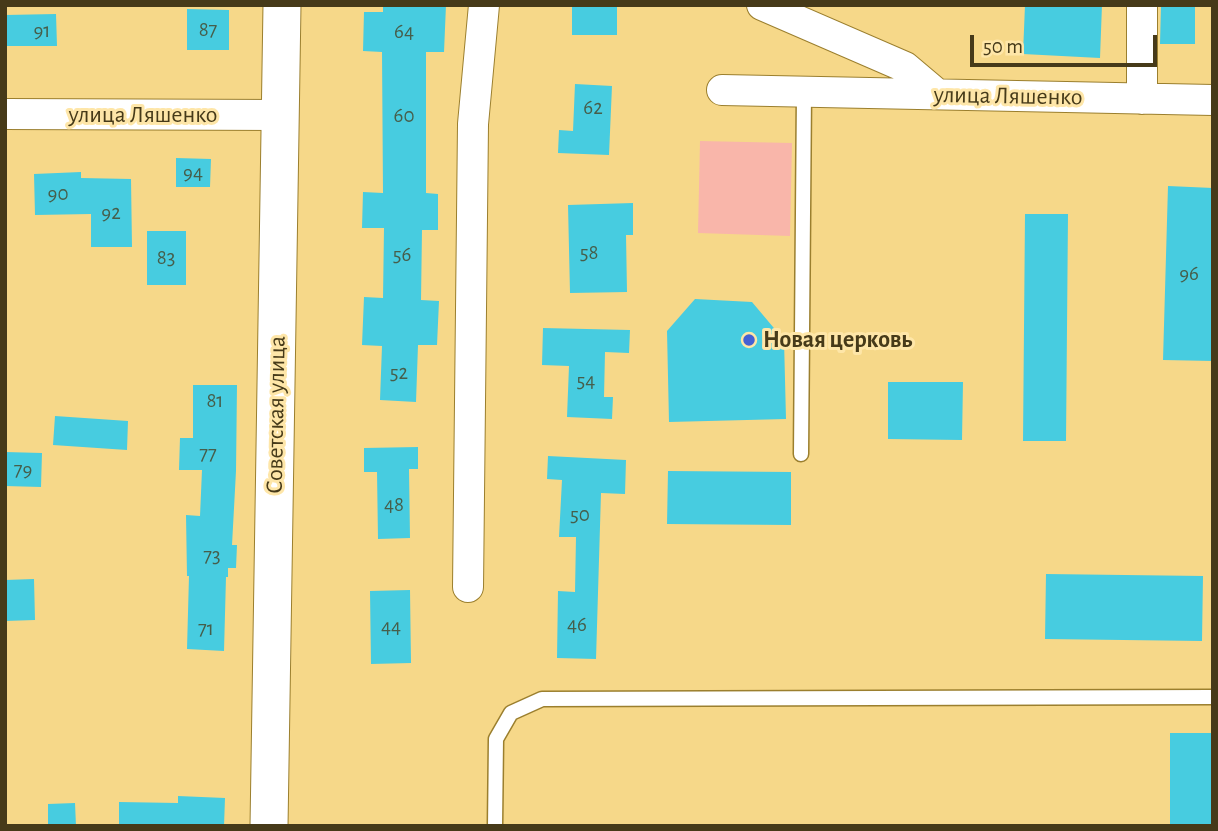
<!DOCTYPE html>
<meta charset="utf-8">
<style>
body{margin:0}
#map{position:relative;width:1218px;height:831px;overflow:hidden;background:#f6d889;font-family:"Alegreya Sans",sans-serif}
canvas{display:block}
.frame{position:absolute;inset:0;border:7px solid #463a19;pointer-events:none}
.scale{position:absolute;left:970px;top:35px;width:187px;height:32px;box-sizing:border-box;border:4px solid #463a19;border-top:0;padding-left:9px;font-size:21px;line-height:24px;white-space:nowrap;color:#463a19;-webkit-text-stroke:5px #fee6a8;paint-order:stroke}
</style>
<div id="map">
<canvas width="1218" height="831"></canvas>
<div class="frame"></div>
<div class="scale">50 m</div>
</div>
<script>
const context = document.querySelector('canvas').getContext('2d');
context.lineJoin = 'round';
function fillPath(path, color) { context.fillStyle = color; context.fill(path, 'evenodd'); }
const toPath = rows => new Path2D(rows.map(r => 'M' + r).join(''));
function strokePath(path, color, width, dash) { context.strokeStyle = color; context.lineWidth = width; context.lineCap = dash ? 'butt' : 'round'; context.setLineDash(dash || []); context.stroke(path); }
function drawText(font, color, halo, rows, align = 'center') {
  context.font = font + ' "Alegreya Sans",sans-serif'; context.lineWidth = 6; context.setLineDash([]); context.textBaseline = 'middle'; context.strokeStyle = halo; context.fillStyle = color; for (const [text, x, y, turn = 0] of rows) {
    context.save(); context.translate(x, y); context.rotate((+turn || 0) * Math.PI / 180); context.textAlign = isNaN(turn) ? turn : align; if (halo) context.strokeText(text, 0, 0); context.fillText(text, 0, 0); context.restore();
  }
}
const green = toPath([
 [700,141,792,143,790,236,698,233]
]);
const building = toPath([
 [383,5,446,5,444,52,426,52,426,193,438,194,438,230,422,230,421,300,439,301,437,345,418,345,416,402,380,400,382,346,362,345,364,297,383,298,384,228,362,228,363,192,383,193,382,52,363,51,364,12,383,12],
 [572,5,617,5,617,35,572,35],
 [1025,5,1102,5,1100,58,1023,54],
 [1161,5,1195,5,1195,44,1160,44],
 [187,9,229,10,229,50,187,50],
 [56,14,57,46,5,46,5,15],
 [575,84,612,86,609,155,558,153,559,130,573,131],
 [176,158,211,159,210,187,176,187],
 [81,172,81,178,131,179,132,247,91,247,91,214,35,215,34,174],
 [1168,186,1213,188,1213,361,1163,360],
 [633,203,633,235,626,235,627,292,570,293,568,205],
 [1025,214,1068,214,1066,441,1023,441],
 [147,231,186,231,186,285,147,285],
 [695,299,752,302,784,340,786,419,669,422,667,331],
 [543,328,630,330,629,353,605,352,604,397,613,397,612,419,567,417,569,366,542,365],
 [888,382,963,382,962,440,888,439],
 [193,385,237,385,236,471,232,545,237,545,236,568,228,568,228,577,226,577,224,651,187,649,189,576,187,576,186,515,200,516,202,470,179,470,180,438,193,438],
 [55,416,128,421,127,450,53,445],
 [418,447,418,469,409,469,410,538,378,539,377,472,364,472,364,448],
 [5,452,42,453,41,487,5,486],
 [548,456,626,460,625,494,601,493,596,659,557,658,558,591,575,592,576,537,559,537,562,480,547,479],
 [668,471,791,472,791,525,667,524],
 [1046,574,1203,576,1202,641,1045,639],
 [34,579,35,620,5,621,5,580],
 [410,590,411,663,371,664,370,591],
 [1170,733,1213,733,1213,826,1170,826],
 [178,796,225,798,224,826,119,826,119,802,178,803],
 [75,803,76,826,48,826,48,804]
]);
const service = toPath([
 [801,454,804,92],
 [495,826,496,739,511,713,542,699,1213,697]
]);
const minor = toPath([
 [762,5,905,67,937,94],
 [722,90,1213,100],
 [1142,99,1142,5],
 [5,114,280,115],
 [468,587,473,124,484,5]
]);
const tertiary = toPath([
 [269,826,282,5]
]);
const markers = [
 [749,340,7,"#4560d3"]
];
const numberNames = [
 ["87",208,30],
 ["91",42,31],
 ["64",404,32],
 ["62",593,108],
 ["60",404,116],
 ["94",193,173],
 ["90",58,194],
 ["92",111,213],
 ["58",589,253],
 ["56",402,255],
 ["83",166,258],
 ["96",1189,274],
 ["52",399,373],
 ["54",586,381],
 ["81",215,401],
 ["77",208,454],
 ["79",23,470],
 ["48",394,505],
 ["50",580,515],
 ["73",212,556],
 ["46",577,625],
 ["44",391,627],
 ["71",206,629]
];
const streetNames = [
 ["улица Ляшенко",1008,96,1],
 ["улица Ляшенко",143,115],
 ["Советская улица",276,415,-89]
];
const poiNames = [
 ["Новая церковь",763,340]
];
fillPath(green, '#f9b6aa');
fillPath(building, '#47cce0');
strokePath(service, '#9b7f2e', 17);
strokePath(minor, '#9b7f2e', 32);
strokePath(tertiary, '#9b7f2e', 39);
strokePath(service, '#fff', 14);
strokePath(minor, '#fff', 30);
strokePath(tertiary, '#fff', 37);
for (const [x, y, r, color] of markers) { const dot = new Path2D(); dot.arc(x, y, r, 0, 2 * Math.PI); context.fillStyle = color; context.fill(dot); strokePath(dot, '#fee6a8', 2.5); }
drawText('21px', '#465e4b', null, numberNames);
drawText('24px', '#463a19', '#fee6a8', streetNames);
drawText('bold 24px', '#463a19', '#fee6a8', poiNames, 'left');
</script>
